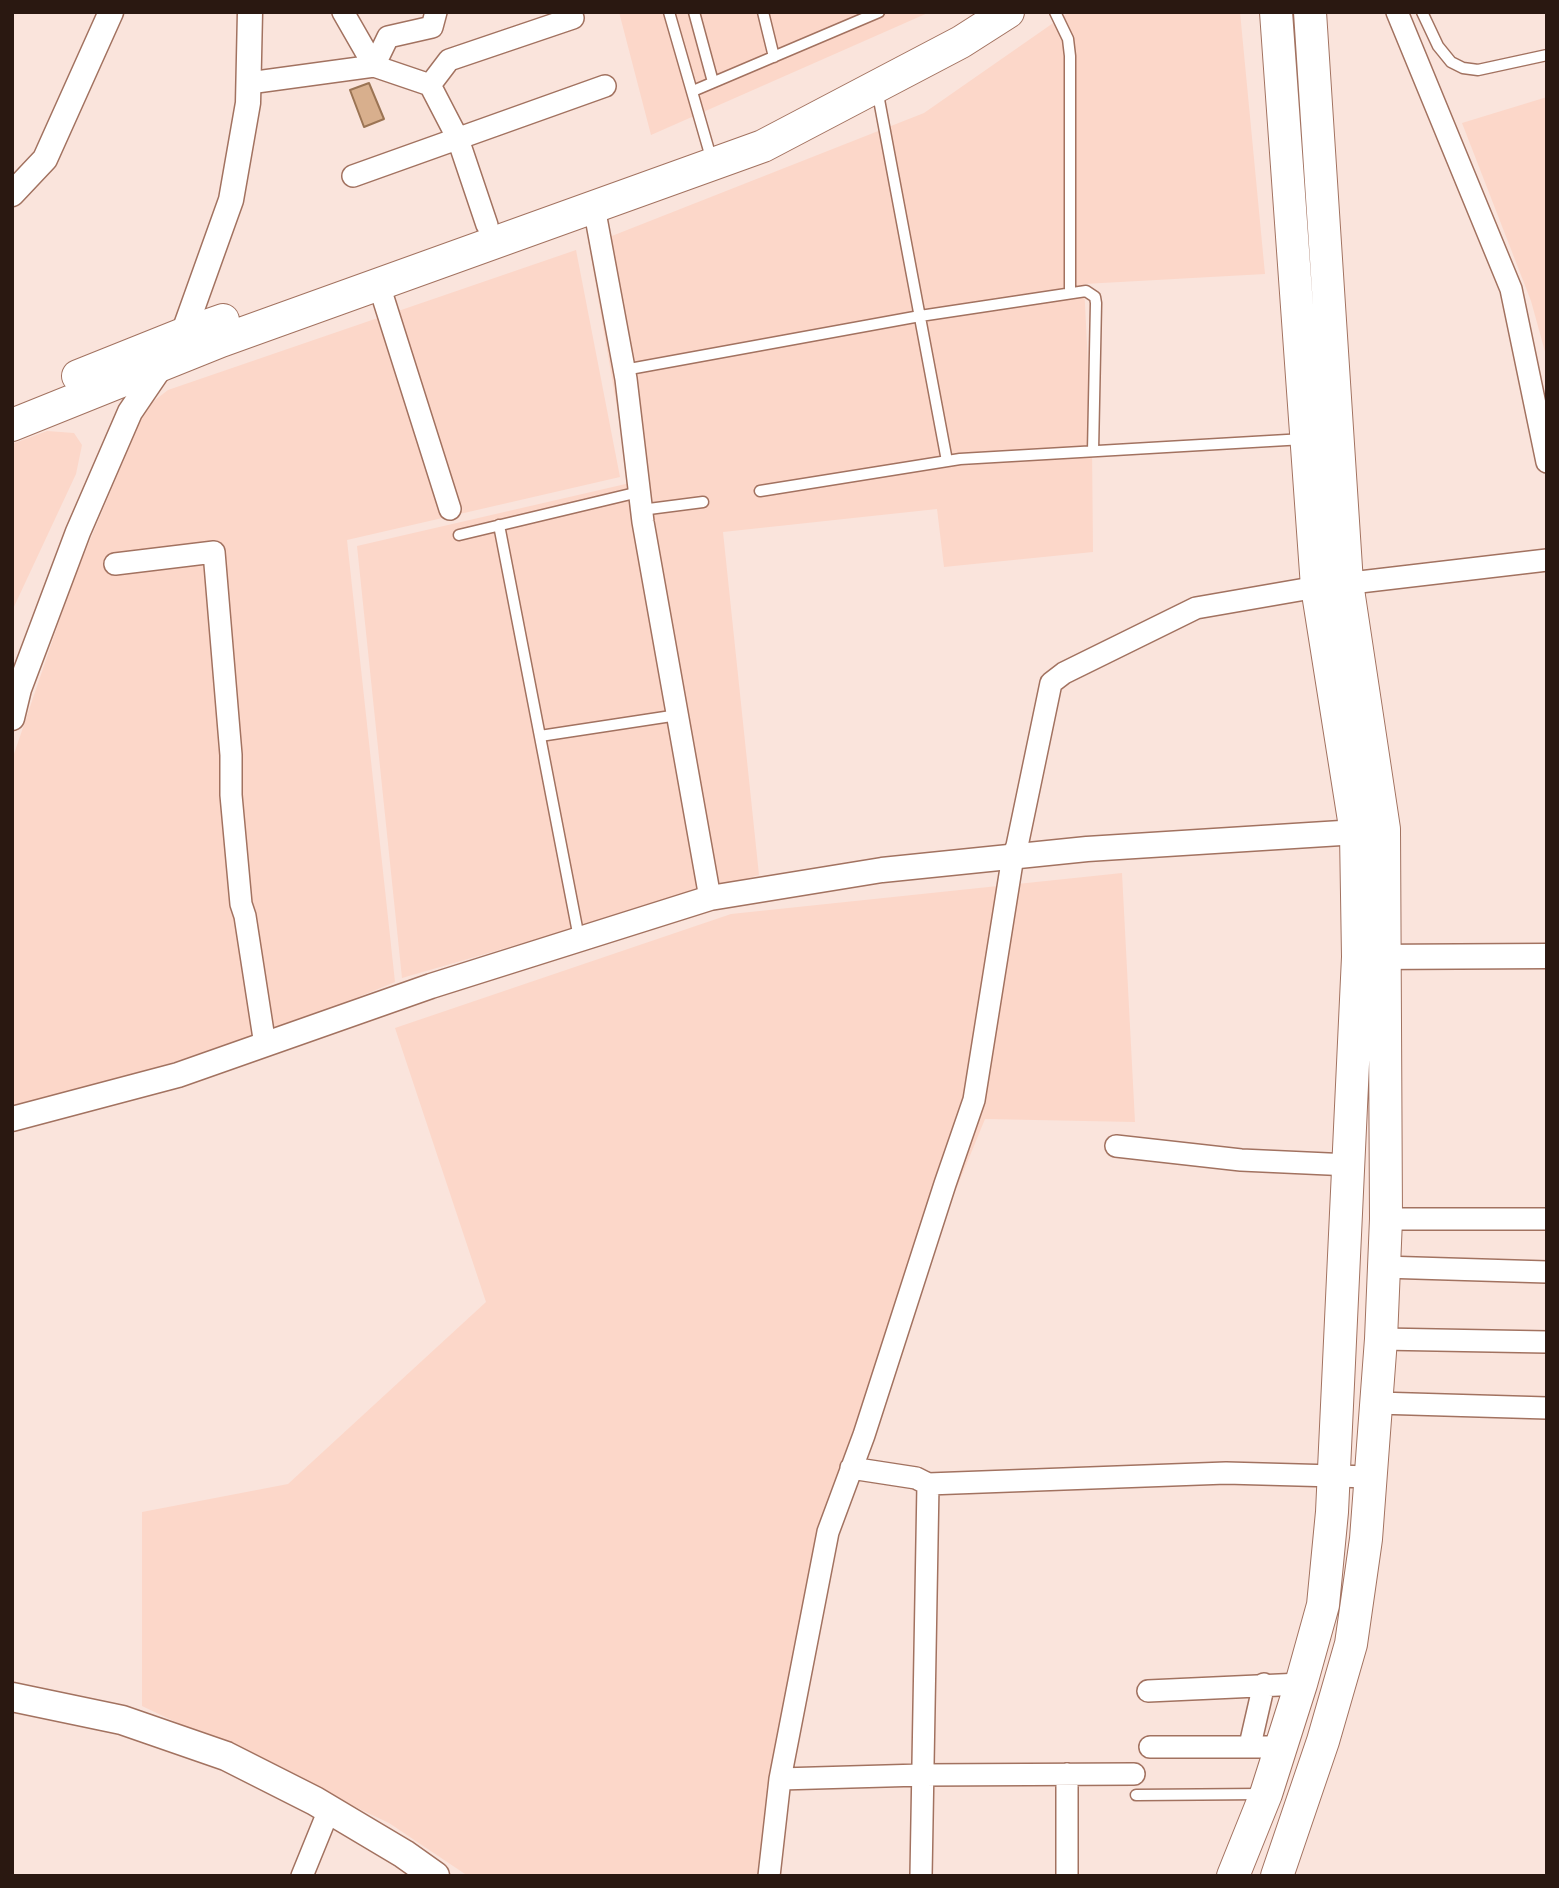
<!DOCTYPE html>
<style>
body{margin:0}
#map{position:relative;width:1559px;height:1888px;overflow:hidden;background:#fae4dc;font-family:"Fira Sans",sans-serif}
canvas{display:block}
.frame{position:absolute;inset:0;border:14px solid #2a1811;pointer-events:none}
</style>
<div id="map">
<canvas width="1559" height="1888"></canvas>
<div class="frame"></div>
</div>
<script>
const context = document.querySelector('canvas').getContext('2d');
context.lineJoin = 'round';
function fillPath(path, color) { context.fillStyle = color; context.fill(path, 'evenodd'); }
const toPath = rows => new Path2D(rows.map(r => 'M' + r).join(''));
function strokePath(path, color, width, dash) { context.strokeStyle = color; context.lineWidth = width; context.lineCap = dash ? 'butt' : 'round'; context.setLineDash(dash || []); context.stroke(path); }
const built = toPath([
 [619,12,930,12,651,135],
 [1069,12,1240,12,1265,274,1084,284,1092,446,1093,552,944,567,937,509,723,532,759,875,402,978,357,546,630,483,589,245,924,113],
 [1547,97,1547,359,1531,301,1462,123],
 [576,250,620,477,347,540,395,982,315,1015,141,1073,12,1108,14,754,72,583,146,407,168,390],
 [47,431,74,433,82,445,76,474,12,611,12,444],
 [1122,873,1135,1122,985,1119,819,1523,762,1876,468,1876,389,1823,142,1706,142,1512,288,1484,486,1302,395,1028,731,914]
]);
const building = toPath([
 [369,83,384,119,364,127,350,90,369,83]
]);
const service = toPath([
 [669,12,712,161],
 [694,12,713,82],
 [763,12,774,57],
 [1055,12,1068,39,1070,56,1070,293],
 [1422,12,1438,46,1451,62,1463,68,1478,70,1547,55],
 [877,89,947,461],
 [693,91,879,12],
 [624,370,920,316,1086,291,1095,297,1096,303,1093,451],
 [760,491,960,459,1304,439],
 [641,510,703,502],
 [499,525,579,938],
 [459,535,639,492],
 [540,736,678,715],
 [1136,1795,1263,1794]
]);
const minor = toPath([
 [343,12,374,66],
 [1397,12,1511,289,1547,462],
 [374,66,388,37,432,27,436,12],
 [249,83,374,66,430,85,458,139,487,225],
 [430,85,449,60,573,18],
 [353,176,605,86],
 [594,207,626,379,643,522,710,898],
 [379,285,450,509],
 [115,564,214,552,231,755,231,795,241,904,245,916,265,1045],
 [1116,1146,1241,1160,1350,1165],
 [1386,1219,1547,1219],
 [1383,1267,1547,1272],
 [1381,1339,1547,1342],
 [1377,1403,1547,1408],
 [851,1468,916,1478,928,1484,1226,1473,1371,1477],
 [1148,1691,1301,1684],
 [1250,1745,1264,1684],
 [1150,1747,1281,1747],
 [1067,1774,1067,1876],
 [780,1779,921,1775,1134,1774],
 [302,1876,324,1822],
 [769,1876,780,1779,828,1532,864,1435,945,1184,974,1100,1013,856,1017,846,1051,683,1064,673,1196,608,1317,587,1547,560],
 [921,1876,928,1484]
]);
const tertiary = toPath([
 [12,194,45,159,111,12],
 [12,718,19,689,78,532,130,412,183,334,231,200,248,103,250,12],
 [1370,957,1547,956],
 [12,1119,178,1075,431,986,710,898,882,870,1087,849,1373,831]
]);
const secondary = toPath([
 [12,1697,122,1720,226,1756,315,1801,404,1854,435,1876]
]);
const primary = toPath([
 [78,376,183,334,223,320],
 [12,425,221,341,763,146,961,42,1008,12],
 [1233,1876,1266,1794,1301,1684,1323,1605,1332,1512,1358,957,1356,833,1317,587,1276,12],
 [1277,1876,1323,1741,1351,1644,1366,1539,1381,1339,1386,1219,1384,829,1347,583,1310,12]
]);
fillPath(built, '#fcd7c9');
fillPath(building, '#d8af8d');
strokePath(building, '#9b7454', 2);
strokePath(service, '#a27260', 13);
strokePath(minor, '#a27260', 24);
strokePath(tertiary, '#a27260', 27);
strokePath(secondary, '#a27260', 31);
strokePath(primary, '#a27260', 34);
strokePath(service, '#fff', 10);
strokePath(minor, '#fff', 21);
strokePath(tertiary, '#fff', 24);
strokePath(secondary, '#fff', 28);
strokePath(primary, '#fff', 32);
</script>
